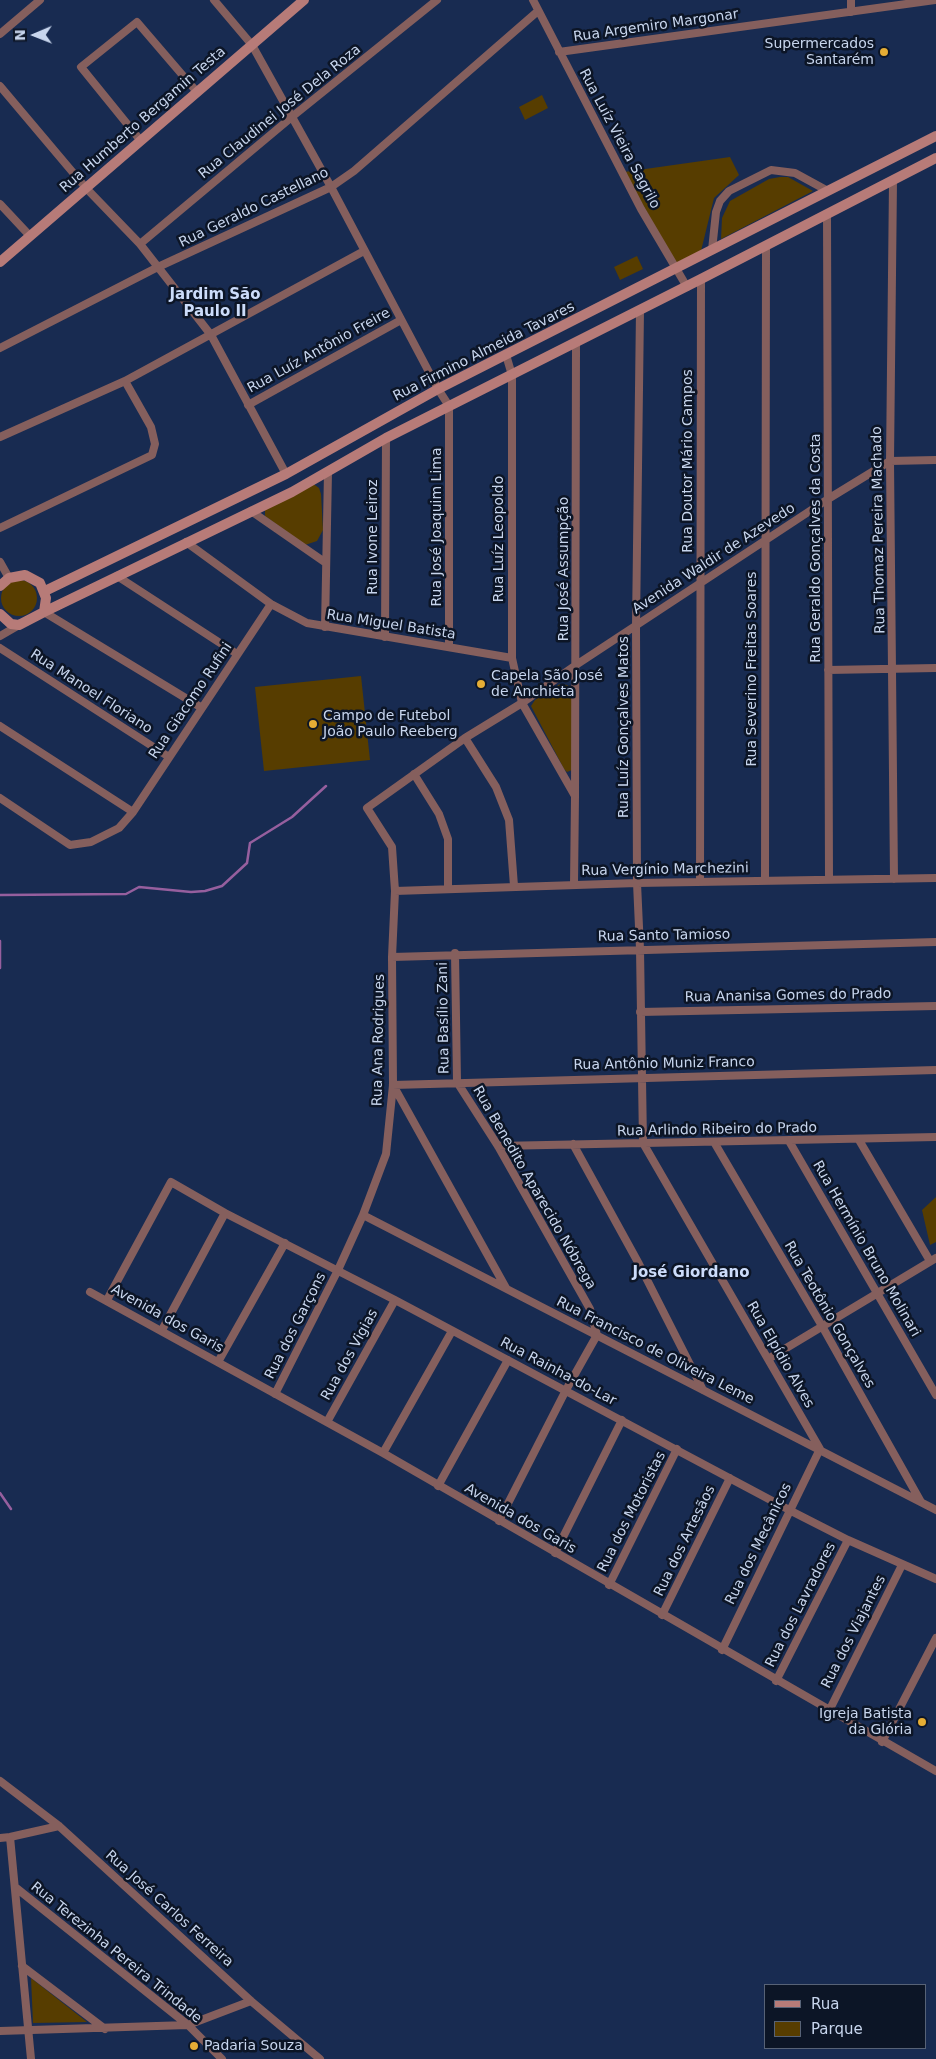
<!DOCTYPE html>
<meta charset="utf-8">
<style>
body{margin:0}
#map{position:relative;width:936px;height:2059px;overflow:hidden;background:#182b51;font-family:"DejaVu Sans",sans-serif}
canvas{display:block}
.legend{position:absolute;left:764px;top:1984px;width:162px;height:65px;box-sizing:border-box;background:#0c1526;border:1px solid #576276;margin:0;padding:6px 9px;list-style:none;font-size:15px;color:#c7d5ed}
.legend li{display:flex;align-items:center;gap:10px;height:25px}
.legend b{width:25px;border:1px solid #576276}
.north{position:absolute;left:10px;top:10px;width:50px;height:50px;-webkit-text-stroke:4px #0c1526;paint-order:stroke;rotate:269deg;font-size:14px;font-weight:700;line-height:20px;text-align:center;color:#c7d5ed}
.north::after{content:'';display:block;margin:auto;width:18px;height:22px;background:#c7d5ed;clip-path:polygon(50% 0,100% 100%,50% 72%,0 100%)}
</style>
<div id="map">
<canvas width="936" height="2059"></canvas>
<ul class="legend">
<li><b style="height:6px;background:#b77b78"></b>Rua</li>
<li><b style="height:14px;background:#573d00"></b>Parque</li>
</ul>
<div class="north">N</div>
</div>
<script>
const context = document.querySelector('canvas').getContext('2d');
context.lineJoin = 'round';
function fillPath(path, color) { context.fillStyle = color; context.fill(path, 'evenodd'); }
const toPath = rows => new Path2D(rows.map(r => 'M' + r).join(''));
function strokePath(path, color, width, dash) { context.strokeStyle = color; context.lineWidth = width; context.lineCap = dash ? 'butt' : 'round'; context.setLineDash(dash || []); context.stroke(path); }
function drawText(font, color, halo, rows, align = 'center') {
  context.font = font + ' "DejaVu Sans",sans-serif'; context.lineWidth = 5; context.setLineDash([]); context.textBaseline = 'middle'; context.strokeStyle = halo; context.fillStyle = color; for (const [text, x, y, turn = 0] of rows) {
    context.save(); context.translate(x, y); context.rotate((+turn || 0) * Math.PI / 180); context.textAlign = isNaN(turn) ? turn : align; if (halo) context.strokeText(text, 0, 0); context.fillText(text, 0, 0); context.restore();
  }
}
const green = toPath([
 [542,95,548,108,525,120,519,107],
 [730,157,739,175,714,198,701,251,676,263,624,172],
 [780,177,788,177,813,191,721,239,722,218,730,201,769,179],
 [637,256,643,269,620,280,614,267],
 [312,483,319,488,321,494,323,530,317,541,305,545,265,516,265,508],
 '1 598a18 18 0 1 1 36 0a18 18 0 1 1-36 0Z',
 [361,676,370,760,264,771,255,687],
 [560,684,567,685,573,690,572,770,567,772,564,769,531,706,535,700],
 [936,1197,936,1242,930,1245,922,1210],
 [31,1978,87,2022,33,2023]
]);
const stream = toPath([
 [0,895,126,894,139,887,191,892,205,891,222,886,247,863,250,843,292,817,326,786],
 [0,941,0,968],
 [0,1493,11,1509]
]);
const street = toPath([
 [214,0,252,45,331,187,438,389,449,406,449,647],
 [533,0,641,209,687,287],
 [851,12,851,0],
 [0,34,40,0],
 [559,52,935,0],
 [0,86,86,188,140,244,211,335,286,474],
 [141,141,81,67,137,22,197,92],
 [893,181,890,461,894,879],
 [0,204,30,236],
 [827,215,829,880],
 [140,244,293,116,437,0],
 [712,250,716,212,720,201,729,191,771,170,795,173,828,191],
 [640,310,636,625,637,883,640,949,643,1143,820,1449,722,1650],
 [0,348,158,267,331,187,354,171,538,11],
 [506,355,512,375,512,658,522,703,575,796,574,884],
 [248,405,401,320],
 [0,437,125,381,364,251],
 [251,511,326,563],
 [0,528,152,455,155,444,151,427,125,381],
 [186,542,271,604,307,623,512,658],
 [0,562,9,578],
 [117,576,237,654],
 [44,612,202,708],
 [325,627,328,472],
 [0,636,19,625],
 [385,637,386,438],
 [0,648,169,757],
 [828,670,936,668],
 [0,726,133,812],
 [465,738,496,787,509,820,514,886],
 [414,774,439,814,448,839,448,888],
 [575,796,576,343],
 [0,798,70,845,91,842,119,828,133,812,271,604],
 [765,881,766,246],
 [700,882,701,279],
 [395,891,637,883,936,878],
 [455,953,457,1082,498,1146,590,1309,597,1335,566,1390,499,1521],
 [392,957,936,942],
 [640,1012,936,1006],
 [859,1140,930,1261],
 [789,1141,936,1395],
 [714,1142,822,1326,921,1502],
 [573,1144,639,1264,703,1390],
 [498,1146,936,1137],
 [363,1215,936,1510],
 [506,1288,393,1085,936,1070],
 [90,1292,383,1453,936,1771],
 [107,1300,171,1182,225,1213,395,1300,795,1513,848,1540,936,1579],
 [162,1330,225,1213],
 [768,1359,936,1258],
 [218,1362,285,1243],
 [275,1394,338,1270,363,1215,386,1154,393,1085,392,957,395,891,392,847,367,808,465,738,522,703,576,665,828,499,890,461,936,460],
 [327,1422,395,1300],
 [383,1453,452,1331],
 [438,1486,508,1360],
 [555,1553,622,1420],
 [609,1585,677,1449],
 [662,1615,730,1478],
 [776,1681,848,1540],
 [829,1711,902,1565],
 [882,1742,936,1638],
 [0,1781,59,1826,251,2001,320,2059],
 [10,1837,31,2059],
 [0,1838,10,1837,59,1826],
 [15,1887,188,2025,222,2059],
 [22,1966,105,2029],
 [0,2031,188,2025,251,2001]
]);
const secondary = toPath([
 [0,262,304,0],
 [0,586,9,578,25,575,40,583,46,598,44,612,19,625,11,624,0,614],
 [45,591,286,474,438,389,936,136],
 [44,612,292,492,386,438,701,279,936,158]
]);
const markers = [
 [884,52,5,"#e5ad35"],
 [481,684,5,"#e5ad35"],
 [313,724,5,"#e5ad35"],
 [922,1722,5,"#e5ad35"],
 [194,2046,5,"#e5ad35"]
];
const streetNames = [
 ["Rua Argemiro Margonar",656,26,-8],
 ["Rua Claudinei José Dela Roza",280,112,-39],
 ["Rua Humberto Bergamin Testa",143,120,-41],
 ["Rua Luíz Vieira Sagrilo",619,139,62],
 ["Rua Geraldo Castellano",254,208,-26],
 ["Rua Luíz Antônio Freire",319,351,-29],
 ["Rua Firmino Almeida Tavares",484,352,-27],
 ["Rua Doutor Mário Campos",688,461,-90],
 ["Rua José Joaquim Lima",437,527,-90],
 ["Rua Thomaz Pereira Machado",879,530,-91],
 ["Rua Ivone Leiroz",373,537,-90],
 ["Rua Luíz Leopoldo",499,539,-90],
 ["Rua Geraldo Gonçalves da Costa",816,548,-90],
 ["Avenida Waldir de Azevedo",714,559,-33],
 ["Rua José Assumpção",564,569,-90],
 ["Rua Miguel Batista",391,625,9],
 ["Rua Severino Freitas Soares",752,669,-90],
 ["Rua Manoel Floriano",91,692,33],
 ["Rua Giacomo Rufini",191,701,-56],
 ["Rua Luíz Gonçalves Matos",624,727,-90],
 ["Rua Vergínio Marchezini",665,870,-1],
 ["Rua Santo Tamioso",664,936,-1],
 ["Rua Ananisa Gomes do Prado",788,996,-1],
 ["Rua Basílio Zani",444,1018,-91],
 ["Rua Ana Rodrigues",379,1040,-89],
 ["Rua Antônio Muniz Franco",664,1064,-1],
 ["Rua Arlindo Ribeiro do Prado",717,1130,-1],
 ["Rua Benedito Aparecido Nóbrega",534,1188,60],
 ["Rua Hermínio Bruno Molinari",866,1249,60],
 ["Rua Teotônio Gonçalves",829,1315,60],
 ["Avenida dos Garis",167,1319,29],
 ["Rua dos Garçons",296,1326,-63],
 ["Rua Francisco de Oliveira Leme",655,1351,27],
 ["Rua dos Vigias",350,1355,-61],
 ["Rua Elpídio Alves",780,1355,60],
 ["Rua Rainha-do-Lar",558,1372,28],
 ["Rua dos Motoristas",632,1512,-63],
 ["Avenida dos Garis",520,1519,30],
 ["Rua dos Artesãos",685,1541,-64],
 ["Rua dos Mecânicos",759,1544,-64],
 ["Rua dos Lavradores",801,1605,-63],
 ["Rua dos Viajantes",854,1632,-63],
 ["Rua José Carlos Ferreira",169,1909,42],
 ["Rua Terezinha Pereira Trindade",116,1953,39]
];
const poiNames = [
 ["Supermercados",874,44,"right"],
 ["Santarém",874,60,"right"],
 ["Capela São José",491,676],
 ["de Anchieta",491,692],
 ["Campo de Futebol",323,716],
 ["João Paulo Reeberg",323,732],
 ["Igreja Batista",912,1714,"right"],
 ["da Glória",912,1730,"right"],
 ["Padaria Souza",204,2046]
];
const neighbourhoodNames = [
 ["Jardim São",215,295],
 ["Paulo II",215,312],
 ["José Giordano",691,1273]
];
fillPath(green, '#573d00');
strokePath(stream, '#965f9e', 2.5);
strokePath(street, '#855f5d', 8);
strokePath(secondary, '#b77b78', 10);
for (const [x, y, r, color] of markers) { const dot = new Path2D(); dot.arc(x, y, r, 0, 2 * Math.PI); context.fillStyle = color; context.fill(dot); strokePath(dot, '#0c1526', 2); }
drawText('14px', '#c7d5ed', '#0c1526', streetNames);
drawText('14px', '#c7d5ed', '#0c1526', poiNames, 'left');
drawText('bold 15px', '#ccdcfa', '#0c1526', neighbourhoodNames);
</script>
